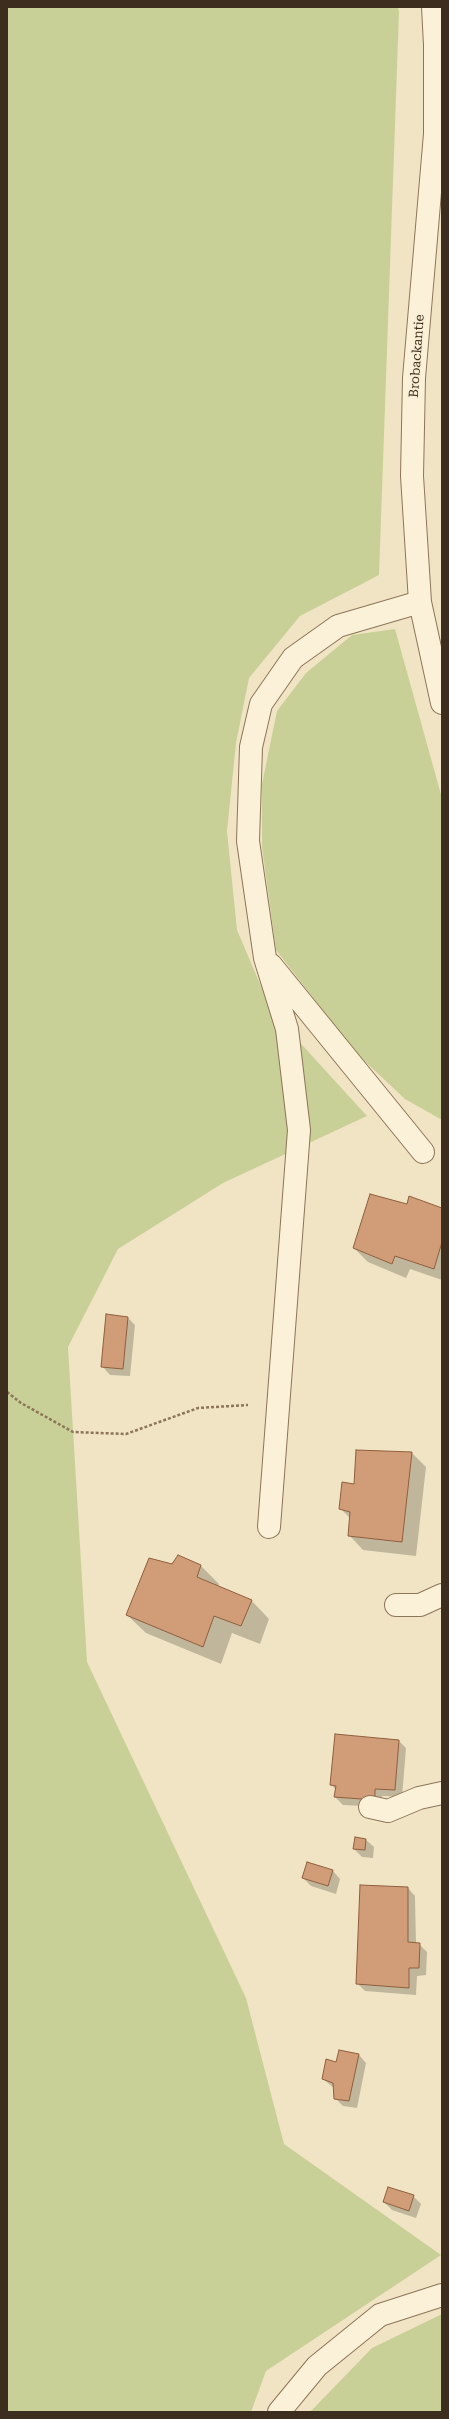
<!DOCTYPE html>
<style>
body{margin:0}
#map{position:relative;width:449px;height:2419px;overflow:hidden;background:#f1e4c4;font-family:"Roboto Serif",serif}
canvas{display:block}
.frame{position:absolute;inset:0;border:8px solid #3c2d1e;pointer-events:none}
</style>
<div id="map">
<canvas width="449" height="2419"></canvas>
<div class="frame"></div>
</div>
<script>
const context = document.querySelector('canvas').getContext('2d');
context.lineJoin = 'round';
function fillPath(path, color) { context.fillStyle = color; context.fill(path, 'evenodd'); }
const toPath = rows => new Path2D(rows.map(r => 'M' + r).join(''));
function strokePath(path, color, width, dash) { context.strokeStyle = color; context.lineWidth = width; context.lineCap = dash ? 'butt' : 'round'; context.setLineDash(dash || []); context.stroke(path); }
function drawText(font, color, halo, rows, align = 'center') {
  context.font = font + ' "Roboto Serif",serif'; context.lineWidth = 3; context.setLineDash([]); context.textBaseline = 'middle'; context.strokeStyle = halo; context.fillStyle = color; for (const [text, x, y, turn = 0] of rows) {
    context.save(); context.translate(x, y); context.rotate((+turn || 0) * Math.PI / 180); context.textAlign = isNaN(turn) ? turn : align; if (halo) context.strokeText(text, 0, 0); context.fillText(text, 0, 0); context.restore();
  }
}
const green = toPath([
 [7,7,398,7,399,12,379,575,300,616,249,678,236,743,227,831,237,930,272,1012,367,1116,223,1183,118,1249,68,1347,87,1662,246,1998,284,2144,441,2255,266,2371,251,2412,7,2412],
 [395,629,442,798,442,1120,405,1099,356,1053,276,950,262,847,262,784,277,711,306,673,352,635],
 [442,2314,442,2412,310,2412,372,2348]
]);
const shadow = toPath([
 [407,1205,442,1209,442,1280,410,1269,406,1278,368,1262,354,1248],
 [128,1318,135,1325,130,1376,110,1375,103,1367],
 [412,1453,426,1467,416,1556,363,1550,349,1535,350,1518,340,1508],
 [178,1556,201,1566,219,1584,218,1587,251,1600,269,1619,260,1644,232,1633,221,1664,146,1633,127,1615],
 [399,1741,406,1748,402,1797,382,1796,382,1807,343,1805,335,1797,336,1790,331,1784],
 [366,1840,374,1847,373,1858,362,1857,354,1849],
 [308,1863,333,1871,340,1879,336,1894,311,1886,303,1878],
 [408,1888,415,1896,416,1944,419,1944,427,1952,426,1975,417,1976,416,1995,365,1991,357,1983],
 [359,2055,366,2063,357,2108,343,2106,335,2098,334,2088,323,2079],
 [413,2196,421,2204,416,2218,392,2210,384,2202]
]);
const building = toPath([
 [370,1194,407,1204,409,1196,442,1208,442,1242,434,1269,395,1256,392,1264,353,1248,370,1194],
 [106,1314,128,1317,123,1369,101,1367,106,1314],
 [356,1450,412,1452,402,1542,348,1536,350,1512,339,1509,342,1482,354,1484,356,1450],
 [178,1555,201,1565,197,1577,252,1600,241,1626,214,1616,203,1647,126,1615,149,1558,172,1564,178,1555],
 [335,1734,399,1740,395,1790,375,1789,375,1800,334,1797,336,1786,330,1785,335,1734],
 [355,1837,366,1839,365,1850,353,1849,355,1837],
 [307,1862,333,1870,328,1886,302,1878,307,1862],
 [360,1885,408,1887,408,1942,420,1943,419,1968,409,1968,409,1988,356,1984,360,1885],
 [339,2050,359,2054,349,2101,334,2099,333,2083,322,2079,326,2059,336,2062,339,2050],
 [388,2187,414,2195,409,2211,383,2202,388,2187]
]);
const path = toPath([
 [7,1392,21,1403,73,1432,126,1434,198,1408,248,1405]
]);
const minor = toPath([
 [433,7,435,45,435,134,414,378,412,476,420,602,442,703],
 [271,965,423,1152],
 [269,1527,299,1130,287,1029,265,958,248,841,251,747,261,704,293,658,338,626,420,602],
 [396,1605,420,1605,442,1595],
 [370,1807,388,1811,419,1798,442,1793],
 [279,2412,317,2366,380,2315,442,2295]
]);
const streetNames = [
 ["Brobackantie",417,356,-86]
];
fillPath(green, '#c9d097');
fillPath(shadow, '#0003');
fillPath(building, '#d19d78');
strokePath(building, '#8e5e3d', 1);
strokePath(minor, '#8d7559', 24);
strokePath(path, '#8d7559', 2.5, [3, 2]);
strokePath(minor, '#fbf1d8', 22);
drawText('13px', '#3c2d1e', '#f8eed4', streetNames);
</script>
